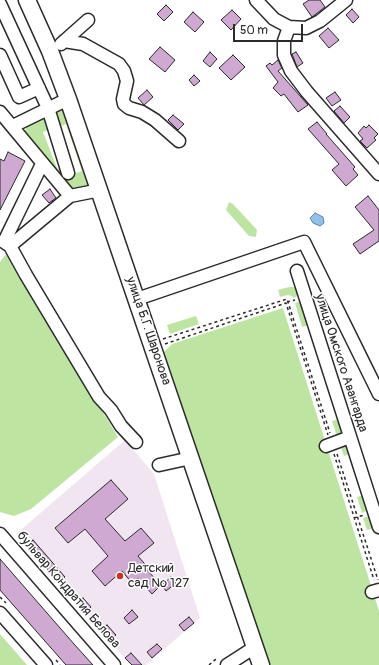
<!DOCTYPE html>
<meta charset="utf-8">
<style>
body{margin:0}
#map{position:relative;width:379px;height:665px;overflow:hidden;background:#fff;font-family:Pangolin,sans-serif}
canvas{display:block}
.scale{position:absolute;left:233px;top:24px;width:70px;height:18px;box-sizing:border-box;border:2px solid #2b2b2b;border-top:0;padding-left:5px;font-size:12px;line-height:14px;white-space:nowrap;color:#2b2b2b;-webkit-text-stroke:3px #fff;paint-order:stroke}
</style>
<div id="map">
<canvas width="379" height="665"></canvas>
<div class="scale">50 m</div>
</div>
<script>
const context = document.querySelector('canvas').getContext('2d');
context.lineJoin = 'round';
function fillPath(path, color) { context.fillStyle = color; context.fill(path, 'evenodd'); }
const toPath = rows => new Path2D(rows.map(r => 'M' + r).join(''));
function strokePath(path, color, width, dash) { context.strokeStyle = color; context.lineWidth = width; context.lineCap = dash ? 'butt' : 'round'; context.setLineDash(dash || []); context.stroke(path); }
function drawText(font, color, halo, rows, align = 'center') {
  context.font = font + ' Pangolin,sans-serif'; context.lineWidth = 3; context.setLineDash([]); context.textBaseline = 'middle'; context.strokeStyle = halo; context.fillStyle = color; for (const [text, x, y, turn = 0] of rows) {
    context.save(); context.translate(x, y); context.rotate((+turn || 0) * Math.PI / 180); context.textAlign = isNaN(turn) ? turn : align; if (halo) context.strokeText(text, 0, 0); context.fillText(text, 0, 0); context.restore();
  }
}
const built = toPath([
 [125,440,154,474,200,618,146,665,131,665,16,534]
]);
const green = toPath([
 [60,109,64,109,88,181,88,185,83,189,74,190,72,189,24,132,27,127,41,119,47,120,50,126,48,130,43,132,57,168,68,176,82,171,66,124,61,126,58,122,56,116,57,111],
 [229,202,233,204,257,230,256,237,249,236,226,210],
 [5,255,11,257,50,325,118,437,31,509,14,516,0,512,0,262],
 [289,287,294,287,298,289,300,295,293,298,292,296,288,295,280,297,278,290],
 [302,301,310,325,302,327,295,303],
 [283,308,379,611,379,665,269,665,241,586,162,354,172,344],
 [196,316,199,324,170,334,167,325],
 [340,419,344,434,337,436,332,421],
 [340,445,345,445,348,447,351,454,344,456],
 [364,495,369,510,362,513,357,497],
 [370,516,374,528,367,530,363,518],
 [0,634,27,665,0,665]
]);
const water = toPath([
 [315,213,323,217,324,223,320,226,313,223,310,218,315,213]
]);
const building = toPath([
 [309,0,320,0,325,7,312,17,303,4,309,0],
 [166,5,173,12,164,21,157,14,166,5],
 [352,9,359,17,353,23,346,15,352,9],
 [232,10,241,19,231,30,221,20,232,10],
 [193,12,204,22,195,32,184,22,193,12],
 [328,28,339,40,329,48,319,36,328,28],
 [160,47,175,60,165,72,149,59,160,47],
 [210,52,217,59,210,67,203,61,210,52],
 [296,52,303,63,297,67,292,54,296,52],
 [233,55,245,67,231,80,219,68,233,55],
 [278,60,282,68,278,71,308,105,298,112,284,94,281,96,273,88,278,82,266,66,270,63,272,65,278,60],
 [194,75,200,81,194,86,189,80,194,75],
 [147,90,153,97,144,105,138,98,147,90],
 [335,92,341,100,332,106,326,98,335,92],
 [340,106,350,117,344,123,334,111,340,106],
 [173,115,184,124,178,130,168,120,173,115],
 [317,122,327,134,326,134,355,167,353,169,358,175,346,186,332,170,339,164,308,129,317,122],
 [369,125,378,134,374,138,376,140,367,148,360,141,363,139,358,133,364,126,366,128,369,125],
 [8,152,25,161,0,210,0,159,4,161,8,152],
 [50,189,56,198,49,203,42,195,50,189],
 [368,196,379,210,379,241,360,254,353,244,374,230,355,207,368,196],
 [111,480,128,499,105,519,125,541,141,528,154,543,138,556,149,569,147,570,161,585,152,594,138,578,132,583,122,571,105,586,92,571,108,556,85,529,68,543,55,528,111,480],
 [33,540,65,577,59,582,27,546,33,540],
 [0,559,74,644,93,665,66,665,0,590,0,559],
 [171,577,176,583,166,591,162,585,171,577],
 [83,598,91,607,86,612,77,603,83,598],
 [132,610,138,617,129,624,124,618,132,610],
 [189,617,194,623,184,631,179,625,189,617],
 [107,625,116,635,110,640,101,630,107,625],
 [157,644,162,649,152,658,147,652,157,644],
 [131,653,142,665,132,665,125,658,131,653]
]);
const path = toPath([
 [287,302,295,300],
 [163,339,287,299,330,433],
 [165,344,286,303,328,435],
 [334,454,374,580],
 [337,454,378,580],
 [354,518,364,515],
 [0,597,6,603],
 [56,660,60,665],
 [209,665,216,659,217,661]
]);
const minor = toPath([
 [256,0,274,19,289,27,306,28,320,21,346,0],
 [0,4,48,108,68,173],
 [289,27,284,41,284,55,291,71,307,92,379,174],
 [64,41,83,44,119,64,124,71,127,81,123,99,124,104,129,108,142,112,155,120,179,141],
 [61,44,88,20],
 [0,55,19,97,39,88],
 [0,112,70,196],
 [13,126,68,99],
 [42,164,4,242,10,246,26,275,99,397,111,410,121,426,136,442],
 [10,246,70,196,100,190],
 [297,271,379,527],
 [137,299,304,242,379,394],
 [326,446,350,437],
 [159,465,191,458],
 [0,534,114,665],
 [372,592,379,590],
 [0,613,46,665],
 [227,665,255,647]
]);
const major = toPath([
 [27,0,50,51,68,99,261,665]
]);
const markers = [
 [120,576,4,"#c8321e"]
];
const streetNames = [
 ["улица Б.Г. Шаронова",148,331,71],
 ["улица Омского Авангарда",341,363,72],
 ["бульвар Кондратия Белова",68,590,49]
];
const poiNames = [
 ["Детский",128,569],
 ["сад № 127",128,584]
];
fillPath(built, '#f1e5f1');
fillPath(green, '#bde5a1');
fillPath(water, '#91c0ec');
strokePath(water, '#68849f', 1);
fillPath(building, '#cfa9d1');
strokePath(building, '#2b2b2b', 1);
strokePath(minor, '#2b2b2b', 15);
strokePath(major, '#2b2b2b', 19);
strokePath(path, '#2b2b2b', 1.5, [3, 3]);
strokePath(minor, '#fff', 12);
strokePath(major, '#fff', 16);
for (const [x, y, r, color] of markers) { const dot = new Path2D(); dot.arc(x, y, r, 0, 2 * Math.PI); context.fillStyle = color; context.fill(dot); strokePath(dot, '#fff', 1.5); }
drawText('13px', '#2b2b2b', '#fff', streetNames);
drawText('13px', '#2b2b2b', '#fff', poiNames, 'left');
</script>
